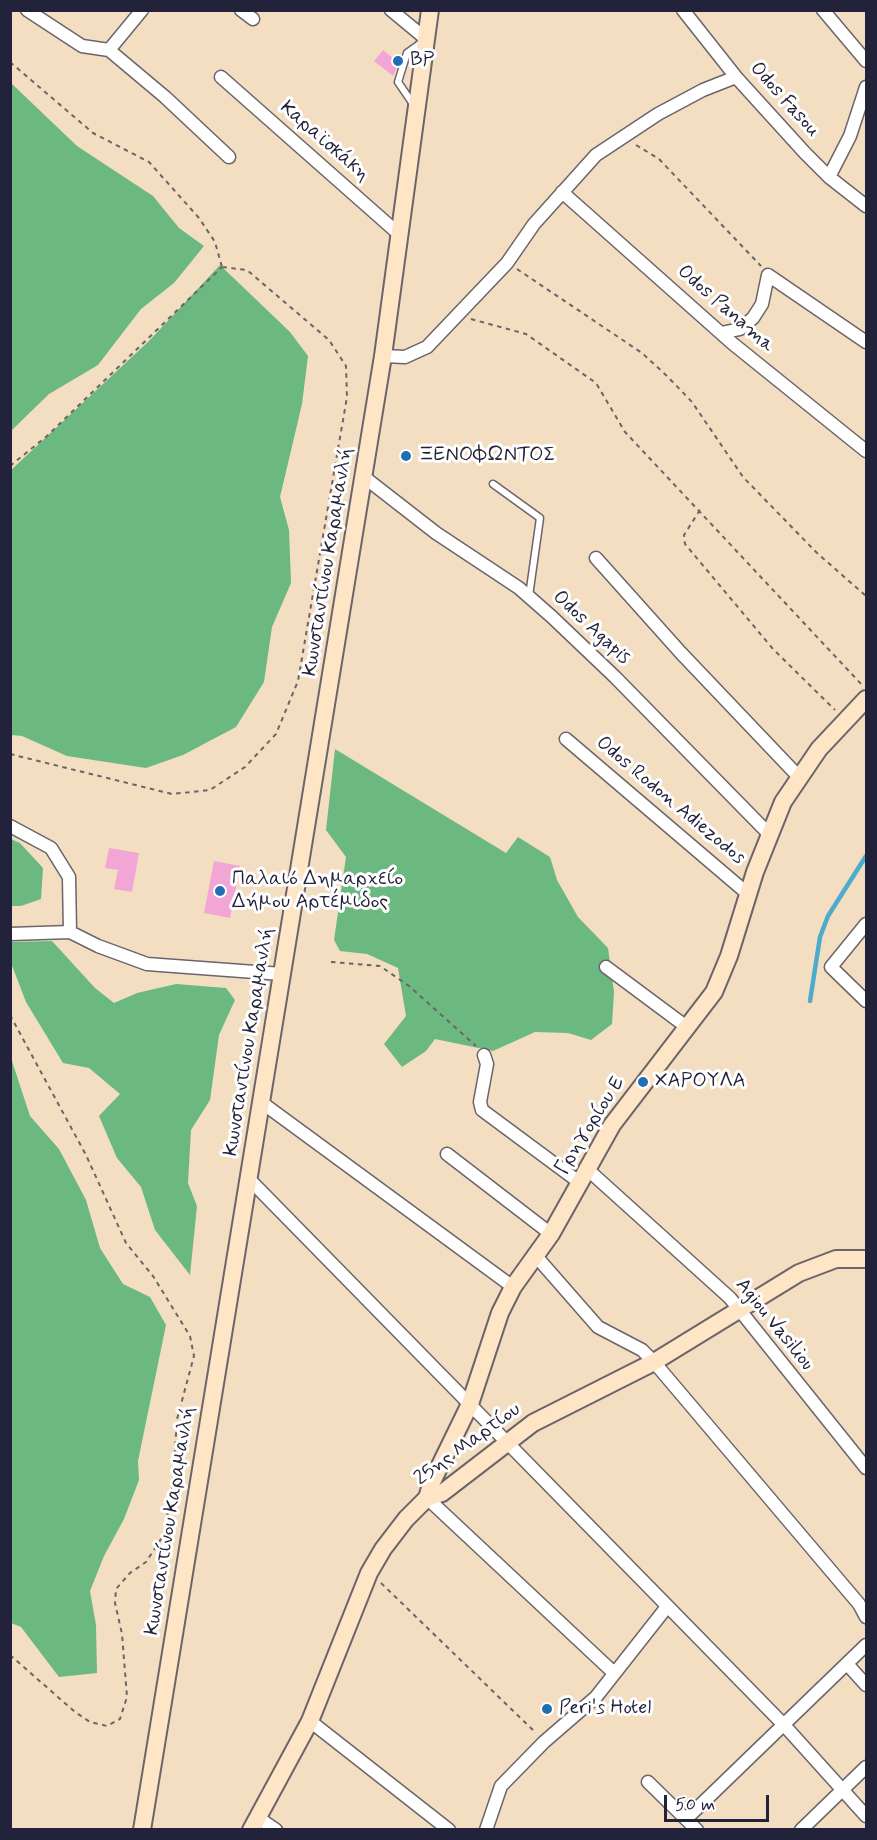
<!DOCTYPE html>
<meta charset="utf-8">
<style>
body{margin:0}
#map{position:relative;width:877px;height:1840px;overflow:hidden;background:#f3dec1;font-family:Mynerve,sans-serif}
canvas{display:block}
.frame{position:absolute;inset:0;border:12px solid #22223b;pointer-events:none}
.scale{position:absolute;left:664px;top:1795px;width:105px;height:27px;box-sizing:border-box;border:3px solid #22223b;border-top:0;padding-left:8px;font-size:18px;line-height:21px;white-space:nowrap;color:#22223b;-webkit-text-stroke:4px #fff;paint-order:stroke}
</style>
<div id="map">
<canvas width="877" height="1840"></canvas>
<div class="frame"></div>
<div class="scale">50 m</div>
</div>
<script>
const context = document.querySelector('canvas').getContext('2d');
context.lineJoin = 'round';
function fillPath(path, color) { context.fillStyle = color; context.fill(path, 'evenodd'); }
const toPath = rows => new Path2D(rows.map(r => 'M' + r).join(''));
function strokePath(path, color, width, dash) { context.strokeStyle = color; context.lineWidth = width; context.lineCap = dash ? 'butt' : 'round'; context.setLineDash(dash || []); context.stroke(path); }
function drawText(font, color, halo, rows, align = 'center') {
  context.font = font + ' Mynerve,sans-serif'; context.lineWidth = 6; context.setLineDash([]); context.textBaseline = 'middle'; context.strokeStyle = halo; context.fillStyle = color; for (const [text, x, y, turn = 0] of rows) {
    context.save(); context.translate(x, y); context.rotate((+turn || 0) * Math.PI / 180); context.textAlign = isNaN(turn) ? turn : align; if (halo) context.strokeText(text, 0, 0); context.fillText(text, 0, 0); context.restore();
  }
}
const forest = toPath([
 [11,83,77,146,153,196,179,228,204,246,174,283,141,309,98,365,49,394,11,431],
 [220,265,290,332,308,356,302,404,280,497,289,530,291,583,272,627,264,682,236,727,183,755,146,768,67,756,22,736,11,735,11,470,149,341],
 [335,749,506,853,518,837,550,857,557,880,578,917,608,948,614,992,612,1024,591,1040,568,1033,535,1032,493,1051,435,1039,426,1051,402,1067,384,1044,406,1016,398,968,367,954,340,951,334,940,346,857,326,830],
 [11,839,20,843,43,868,41,899,21,906,11,906],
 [52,941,95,988,114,1003,137,993,176,984,226,988,235,1000,219,1035,210,1100,191,1130,188,1183,197,1206,190,1275,155,1230,141,1187,117,1158,99,1116,120,1094,89,1068,63,1063,26,1002,11,963,11,942],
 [10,1055,30,1116,59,1149,86,1200,100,1248,123,1284,150,1297,166,1325,138,1461,139,1480,124,1519,104,1556,90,1591,96,1625,97,1673,59,1677,21,1627,11,1623]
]);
const stream = toPath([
 [810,1001,820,937,828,916,866,856]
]);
const building = toPath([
 [383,50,399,63,393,76,374,61],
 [109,848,139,853,132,892,114,889,118,870,105,868],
 [214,861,240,866,230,918,204,913]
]);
const path = toPath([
 [10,62,93,133,149,162,199,218,215,242,222,267],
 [636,145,659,159,761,266],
 [517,269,642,353,667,376,692,402,743,477,817,553,866,596],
 [471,319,526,334,596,383,625,432,862,685],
 [10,466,47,436,222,267],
 [700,510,684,535,685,544,773,649,835,710],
 [10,754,172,794,210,790,245,767,276,734,298,681,347,397,346,366,329,340,247,270,222,267],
 [331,962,380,966,409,986,476,1046],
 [10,1015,86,1155,126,1243,153,1276,190,1336,194,1356,177,1419,172,1493,163,1536,146,1562,130,1573,116,1589,115,1603,122,1634,127,1697,120,1719,107,1726,90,1722,75,1712,10,1655],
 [381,1583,536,1733]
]);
const lane = toPath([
 [413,104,398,82,407,53,421,43],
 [493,484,540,518,529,596]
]);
const street = toPath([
 [27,10,82,46,109,50,165,97,229,157],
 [241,10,253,19],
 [391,10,426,39],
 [683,10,736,77,805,153,829,177,866,206],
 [823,10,866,61],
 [109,50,142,10],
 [221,77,400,235],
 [829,177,850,136,866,87],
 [562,192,732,343,866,451],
 [721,333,740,329,753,318,762,304,768,275,866,342],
 [383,356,405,357,427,347,507,263,534,224,596,155,658,114,703,90,736,77],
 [364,477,436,533,519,588,552,617,615,677,769,834],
 [596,558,681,653,798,776],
 [566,739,748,894],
 [10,826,51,848,69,877,70,932],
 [866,924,831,967,866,1001],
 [10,934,70,932,98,946,147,964,282,974],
 [606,967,688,1028],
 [484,1055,487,1064,480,1102,482,1110,579,1182],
 [261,1102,513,1287],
 [447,1154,551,1234],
 [586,1168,730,1298,866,1468],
 [249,1179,784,1725,866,1816],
 [535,1255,598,1327,642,1350,654,1362,859,1604,866,1617],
 [427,1498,614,1673],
 [848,1665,866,1685],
 [310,1721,449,1830],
 [648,1782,697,1830],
 [257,1817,276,1830],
 [687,1818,866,1645],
 [486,1830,501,1786,544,1742,596,1697,666,1608],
 [801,1830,866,1767]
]);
const secondary = toPath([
 [427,1498,432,1482,470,1404,500,1313,513,1287,551,1234,612,1125,714,992,729,956,755,872,783,802,819,749,866,699],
 [142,1830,383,356,430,10],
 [251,1830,310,1721,369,1573,383,1549,406,1519,427,1498,442,1493,533,1423,654,1362,799,1273,836,1259,866,1259]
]);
const markers = [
 [398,61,6,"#1f6fb2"],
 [406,456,6,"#1f6fb2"],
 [220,891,6,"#1f6fb2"],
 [643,1082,6,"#1f6fb2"],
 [547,1709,6,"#1f6fb2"]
];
const poiNames = [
 ["BP",410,61],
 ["ΞΕΝΟΦΩΝΤΟΣ",418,456],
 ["Παλαιό Δημαρχείο",232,880],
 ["Δήμου Αρτέμιδος",232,903],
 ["ΧΑΡΟΥΛΑ",655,1082],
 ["Peri's Hotel",559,1709]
];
const streetNames = [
 ["Odos Fasou",784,100,48],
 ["Καραϊσκάκη",324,142,41],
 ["Odos Panama",725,309,41],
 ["Κωνσταντίνου Καραμανλή",329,562,-81],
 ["Odos Agapis",591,628,43],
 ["Odos Rodon Adiezodos",670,801,40],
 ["Κωνσταντίνου Καραμανλή",250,1042,-81],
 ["Γρηγορίου Ε",591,1126,-58],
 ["Agiou Vasiliou",774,1325,51],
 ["25ης Μαρτίου",468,1445,-36],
 ["Κωνσταντίνου Καραμανλή",171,1521,-81]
];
fillPath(forest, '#6bb881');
strokePath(stream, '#4dabcc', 4.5);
fillPath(building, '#f2a6d6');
strokePath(lane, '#6b646a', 9);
strokePath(street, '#6b646a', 15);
strokePath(secondary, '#6b646a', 20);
strokePath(path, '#6b646a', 2, [4.5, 4.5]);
strokePath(lane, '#fff', 6);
strokePath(street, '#fff', 12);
strokePath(secondary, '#fde5c5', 16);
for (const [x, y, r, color] of markers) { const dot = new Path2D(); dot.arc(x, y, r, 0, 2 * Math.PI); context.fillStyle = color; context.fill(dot); strokePath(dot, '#fff', 2); }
drawText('20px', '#22223b', '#fff', poiNames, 'left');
drawText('20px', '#22223b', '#fff', streetNames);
</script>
